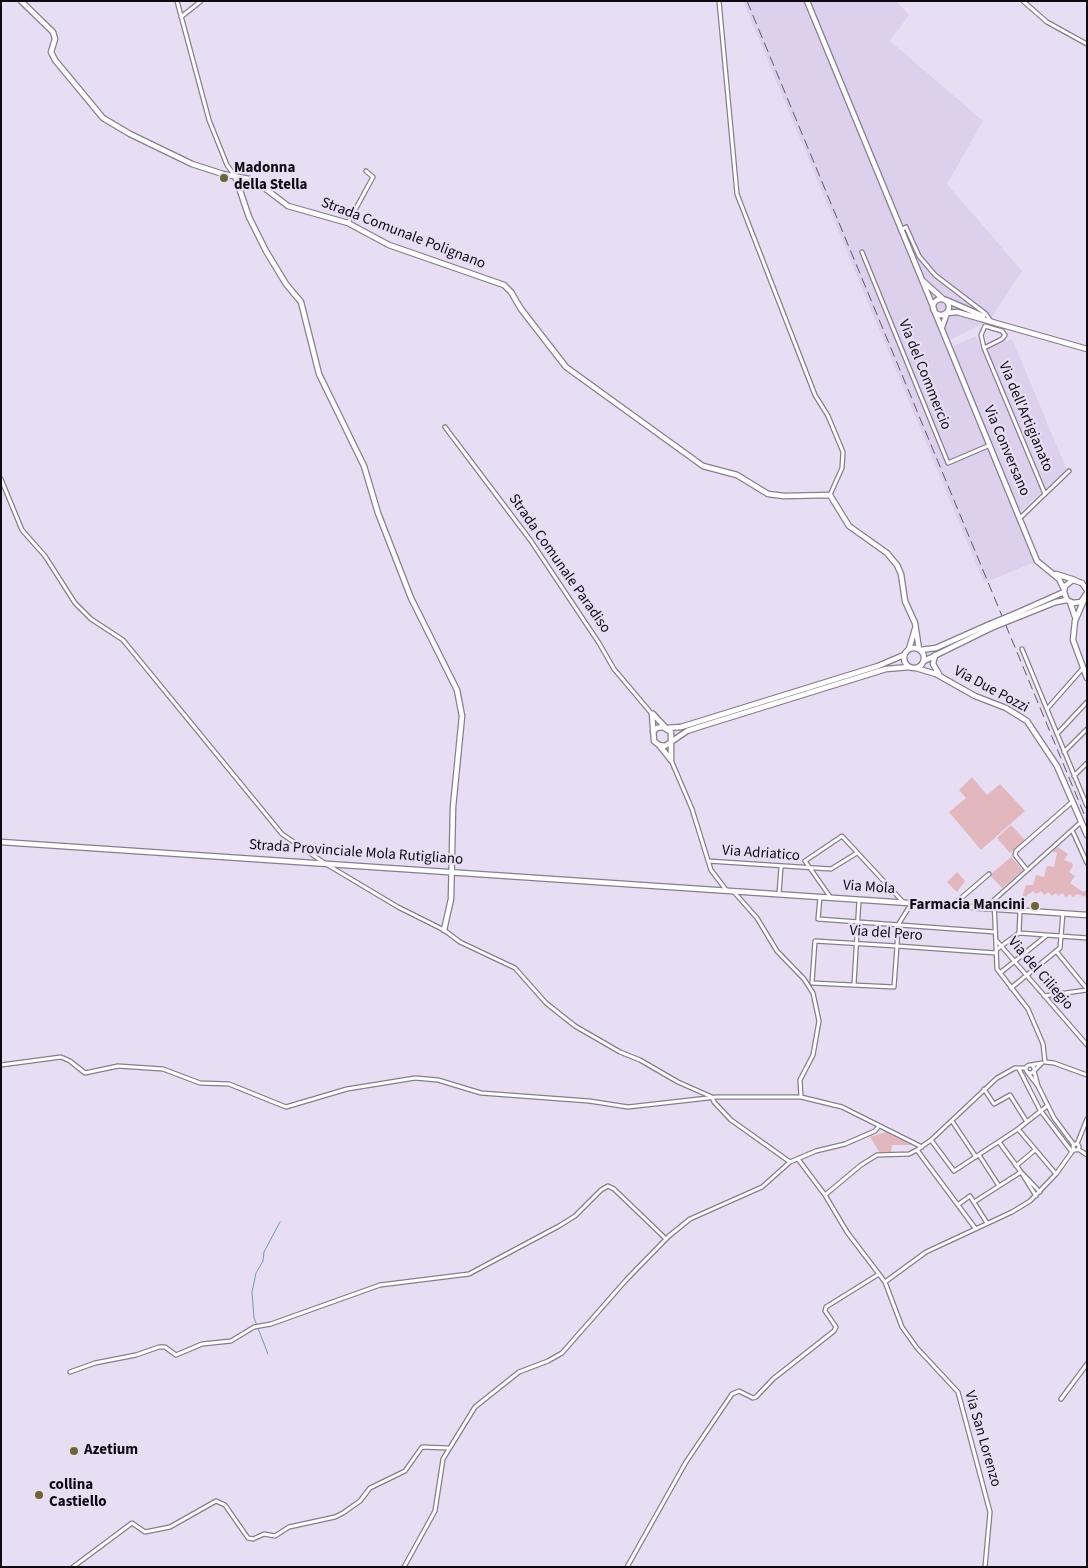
<!DOCTYPE html>
<style>
body{margin:0}
#map{position:relative;width:1088px;height:1568px;overflow:hidden;background:#e7def4;font-family:"Source Sans 3",sans-serif}
canvas{display:block}
.frame{position:absolute;inset:0;border:2px solid #0d0a11;pointer-events:none}
</style>
<div id="map">
<canvas width="1088" height="1568"></canvas>
<div class="frame"></div>
</div>
<script>
const context = document.querySelector('canvas').getContext('2d');
context.lineJoin = 'round';
function fillPath(path, color) { context.fillStyle = color; context.fill(path, 'evenodd'); }
const toPath = rows => new Path2D(rows.map(r => 'M' + r).join(''));
function strokePath(path, color, width, dash) { context.strokeStyle = color; context.lineWidth = width; context.lineCap = dash ? 'butt' : 'round'; context.setLineDash(dash || []); context.stroke(path); }
function drawText(font, color, halo, rows, align = 'center') {
  context.font = font + ' "Source Sans 3",sans-serif'; context.lineWidth = 4.5; context.setLineDash([]); context.textBaseline = 'middle'; context.strokeStyle = halo; context.fillStyle = color; for (const [text, x, y, turn = 0] of rows) {
    context.save(); context.translate(x, y); context.rotate((+turn || 0) * Math.PI / 180); context.textAlign = isNaN(turn) ? turn : align; if (halo) context.strokeText(text, 0, 0); context.fillText(text, 0, 0); context.restore();
  }
}
const built = toPath([
 [743,1,896,1,909,15,890,41,983,121,947,184,1022,271,990,320,946,342,1037,561,984,583],
 [976,336,1042,492,1020,512,951,347],
 [1012,339,1067,470,1045,489,987,349]
]);
const green = toPath([
 [972,777,987,795,1000,784,1025,811,981,850,949,812,966,798,959,790],
 [1011,825,1025,840,1010,853,997,838],
 [1058,847,1068,854,1064,860,1072,863,1073,866,1069,872,1075,876,1070,883,1083,892,1087,890,1087,897,1077,894,1073,897,1070,894,1066,897,1062,893,1058,896,1056,893,1052,896,1048,892,1044,895,1041,891,1036,894,1033,891,1021,900,1026,885,1033,885,1036,875,1044,877,1047,866,1054,867,1057,853,1052,851],
 [1011,857,1023,870,1002,888,990,875],
 [957,872,965,881,957,892,947,882],
 [886,1132,912,1145,892,1145,891,1153,880,1153,870,1137]
]);
const stream = toPath([
 [268,1354,254,1318,252,1292,256,1273,263,1261,264,1252,280,1222]
]);
const street = toPath([
 [177,1,209,120,227,165,235,176],
 [719,1,737,194,815,395,828,416,843,452,842,468,830,495],
 [1023,1,1047,22,1087,44],
 [181,17,201,1],
 [348,223,373,177,366,171],
 [901,230,906,227,919,256,935,275,986,314,990,320],
 [862,252,948,463,990,445],
 [984,348,1002,339,1005,335,1002,331,985,326,981,335,984,348,1045,494],
 [445,427,531,541,599,643,614,669,652,714],
 [1,479,22,530,45,556,75,603,91,619,123,640,282,834,326,864,398,907,444,930,460,942,515,968,546,1003,575,1026,620,1052,640,1060,678,1082,712,1097,714,1102,731,1120,790,1162],
 [1020,518,1069,471],
 [1022,649,1087,806],
 [1047,709,1083,668],
 [1057,734,1087,702],
 [1064,752,1087,729],
 [671,760,692,809,711,870,727,891],
 [1074,776,1087,763],
 [1072,830,1087,863],
 [708,861,831,869,857,853],
 [1027,870,1015,855,1016,851,1072,802],
 [734,892,757,918,777,951,804,979,813,993,819,1021,813,1055,800,1080,801,1097],
 [779,894,781,867],
 [820,897,818,919,995,932],
 [831,898,805,861,842,836,904,903],
 [911,904,898,925,897,946,894,987,812,983,815,941,897,946,996,953],
 [953,905,989,874],
 [1019,933,1087,938],
 [996,940,1087,1045],
 [996,950,1019,933,1020,910],
 [1056,951,1087,989],
 [1000,973,1046,936],
 [854,984,859,900],
 [1011,988,1060,948,1063,913],
 [1044,996,1087,990],
 [1045,1062,1043,1044,1028,1009,997,969,994,900,1081,822],
 [1045,1062,1054,1063,1087,1075],
 '1026 1069a4 4 0 1 1 8 0a4 4 0 1 1-8 0Z',
 [1,1065,61,1057,70,1061,85,1073,118,1066,163,1069,200,1083,229,1084,286,1107,347,1089,415,1078,438,1080,481,1093,589,1101,628,1107,717,1097,801,1097,842,1107,922,1147],
 [1019,1069,1040,1110,1072,1152],
 [1028,1073,1038,1086,1034,1071,1042,1063,1031,1065],
 [1038,1086,1054,1118,1074,1145],
 [984,1089,994,1104,1010,1095,1027,1122],
 [952,1121,976,1157],
 [1018,1129,1056,1174],
 [931,1140,954,1171,1018,1129,1047,1106],
 [999,1142,1021,1172,1040,1192],
 [1077,1144,1087,1119],
 '1073 1147a3 3 0 1 1 6 0a3 3 0 1 1-6 0Z',
 [1078,1149,1087,1155],
 [917,1150,975,1228],
 [979,1155,999,1186],
 [798,1159,825,1195,847,1232,885,1282,902,1327,917,1348,958,1392,990,1512,985,1567],
 [1016,1166,1035,1150],
 [825,1195,861,1165,877,1155,909,1154,917,1150,931,1140,997,1078,1015,1068,1026,1068],
 [974,1202,1021,1172,1036,1196],
 [959,1204,970,1196,987,1223],
 [885,1282,926,1252,1012,1212,1030,1201,1056,1174,1074,1149],
 [70,1372,95,1363,136,1355,159,1347,165,1347,176,1355,202,1344,231,1341,254,1327,271,1324,380,1285,469,1274,559,1226,575,1216,601,1190,608,1186,614,1189,666,1239],
 [1061,1399,1087,1364],
 [73,1567,132,1523,145,1532,170,1527,216,1501,225,1505,248,1538,253,1539,264,1534,275,1536,289,1527,335,1517,343,1513,360,1501,370,1488,405,1471,422,1447,448,1448],
 [404,1567,435,1511,443,1459,475,1407,519,1372,548,1361,562,1353,627,1279,669,1236,690,1219,762,1187,790,1162,816,1151,845,1144,875,1131,879,1126],
 [627,1567,686,1462,732,1394,739,1391,753,1398,756,1397,773,1379,834,1331,836,1327,825,1311,826,1307,879,1274]
]);
const secondary = toPath([
 [21,1,53,32,55,39,51,52,55,60,103,118,130,134,192,164,223,174,254,180,288,206,348,223,389,245,504,285,511,292,521,309,566,367,703,466,737,475,768,494,784,496,830,495,849,526,887,553,897,565,901,574,905,601,915,623,919,649],
 [807,1,934,309],
 [235,176,249,217,266,251,286,284,301,302,319,374,364,466,378,513,411,598,457,690,462,716,453,807,451,899,444,930],
 [923,281,943,299],
 '933 307a8 8 0 1 1 16 0a8 8 0 1 1-16 0Z',
 [946,300,983,316],
 [934,310,1037,561,1059,579,1064,589],
 [942,327,947,313,957,312,1087,349],
 [1056,574,1075,580],
 [1087,590,1082,583,1073,580,1065,586,1064,592,1067,600,1073,603,1081,602,1087,593],
 [1084,600,1075,621,1073,640,1087,678],
 [1070,602,1075,617],
 [1019,612,1064,592],
 [1021,616,1056,602,1067,600],
 '904 658a10 10 0 1 1 20 0a10 10 0 1 1-20 0Z',
 [909,649,915,629],
 [920,650,936,648,990,624],
 [935,655,933,664,939,674],
 [924,661,991,628],
 [916,668,936,674,975,696,1006,708,1027,721,1057,766,1087,835],
 [652,714,654,741,659,745,665,746,687,731,699,727,886,669,910,667],
 [653,714,666,728,681,727,878,666,904,655],
 [653,732,657,728,663,727,671,732,671,760],
 [659,745,671,760],
 [1,842,1087,915]
]);
const rail = toPath([
 [747,1,1087,821]
]);
const secondaryBridge = toPath([
 [990,624,1019,612],
 [991,628,1021,616]
]);
const markers = [
 [224,178,5,"#6c6531"],
 [1035,906,5,"#6c6531"],
 [74,1451,5,"#6c6531"],
 [39,1495,5,"#6c6531"]
];
const poiNames = [
 ["Madonna",234,169],
 ["della Stella",234,186],
 ["Farmacia Mancini",1025,906,"right"],
 ["Azetium",84,1451],
 ["collina",49,1486],
 ["Castiello",49,1503]
];
const streetNames = [
 ["Strada Comunale Polignano",403,234,21],
 ["Via del Commercio",924,375,68],
 ["Via dell'Artigianato",1025,417,67],
 ["Via Conversano",1006,451,67],
 ["Strada Comunale Paradiso",559,564,55],
 ["Via Due Pozzi",991,690,28],
 ["Strada Provinciale Mola Rutigliano",356,853,4],
 ["Via Adriatico",761,854,4],
 ["Via Mola",869,888,4],
 ["Via del Pero",886,934,4],
 ["Via del Ciliegio",1040,974,49],
 ["Via San Lorenzo",982,1439,74]
];
fillPath(built, '#dcd0ed');
fillPath(green, '#e2b7be');
strokePath(stream, '#6f99b7', 1);
strokePath(street, '#857d91', 5.5);
strokePath(secondary, '#857d91', 7);
strokePath(street, '#fff', 3);
strokePath(secondary, '#fff', 4.5);
strokePath(rail, '#5f5966', 1, [10, 5]);
strokePath(secondaryBridge, '#857d91', 7, []);
strokePath(secondaryBridge, '#fff', 4.5);
for (const [x, y, r, color] of markers) { const dot = new Path2D(); dot.arc(x, y, r, 0, 2 * Math.PI); context.fillStyle = color; context.fill(dot); strokePath(dot, '#e7def4', 2); }
drawText('bold 15px', '#0d0a11', '#e7def4', poiNames, 'left');
drawText('15px', '#0d0a11', '#e7def4', streetNames);
</script>
